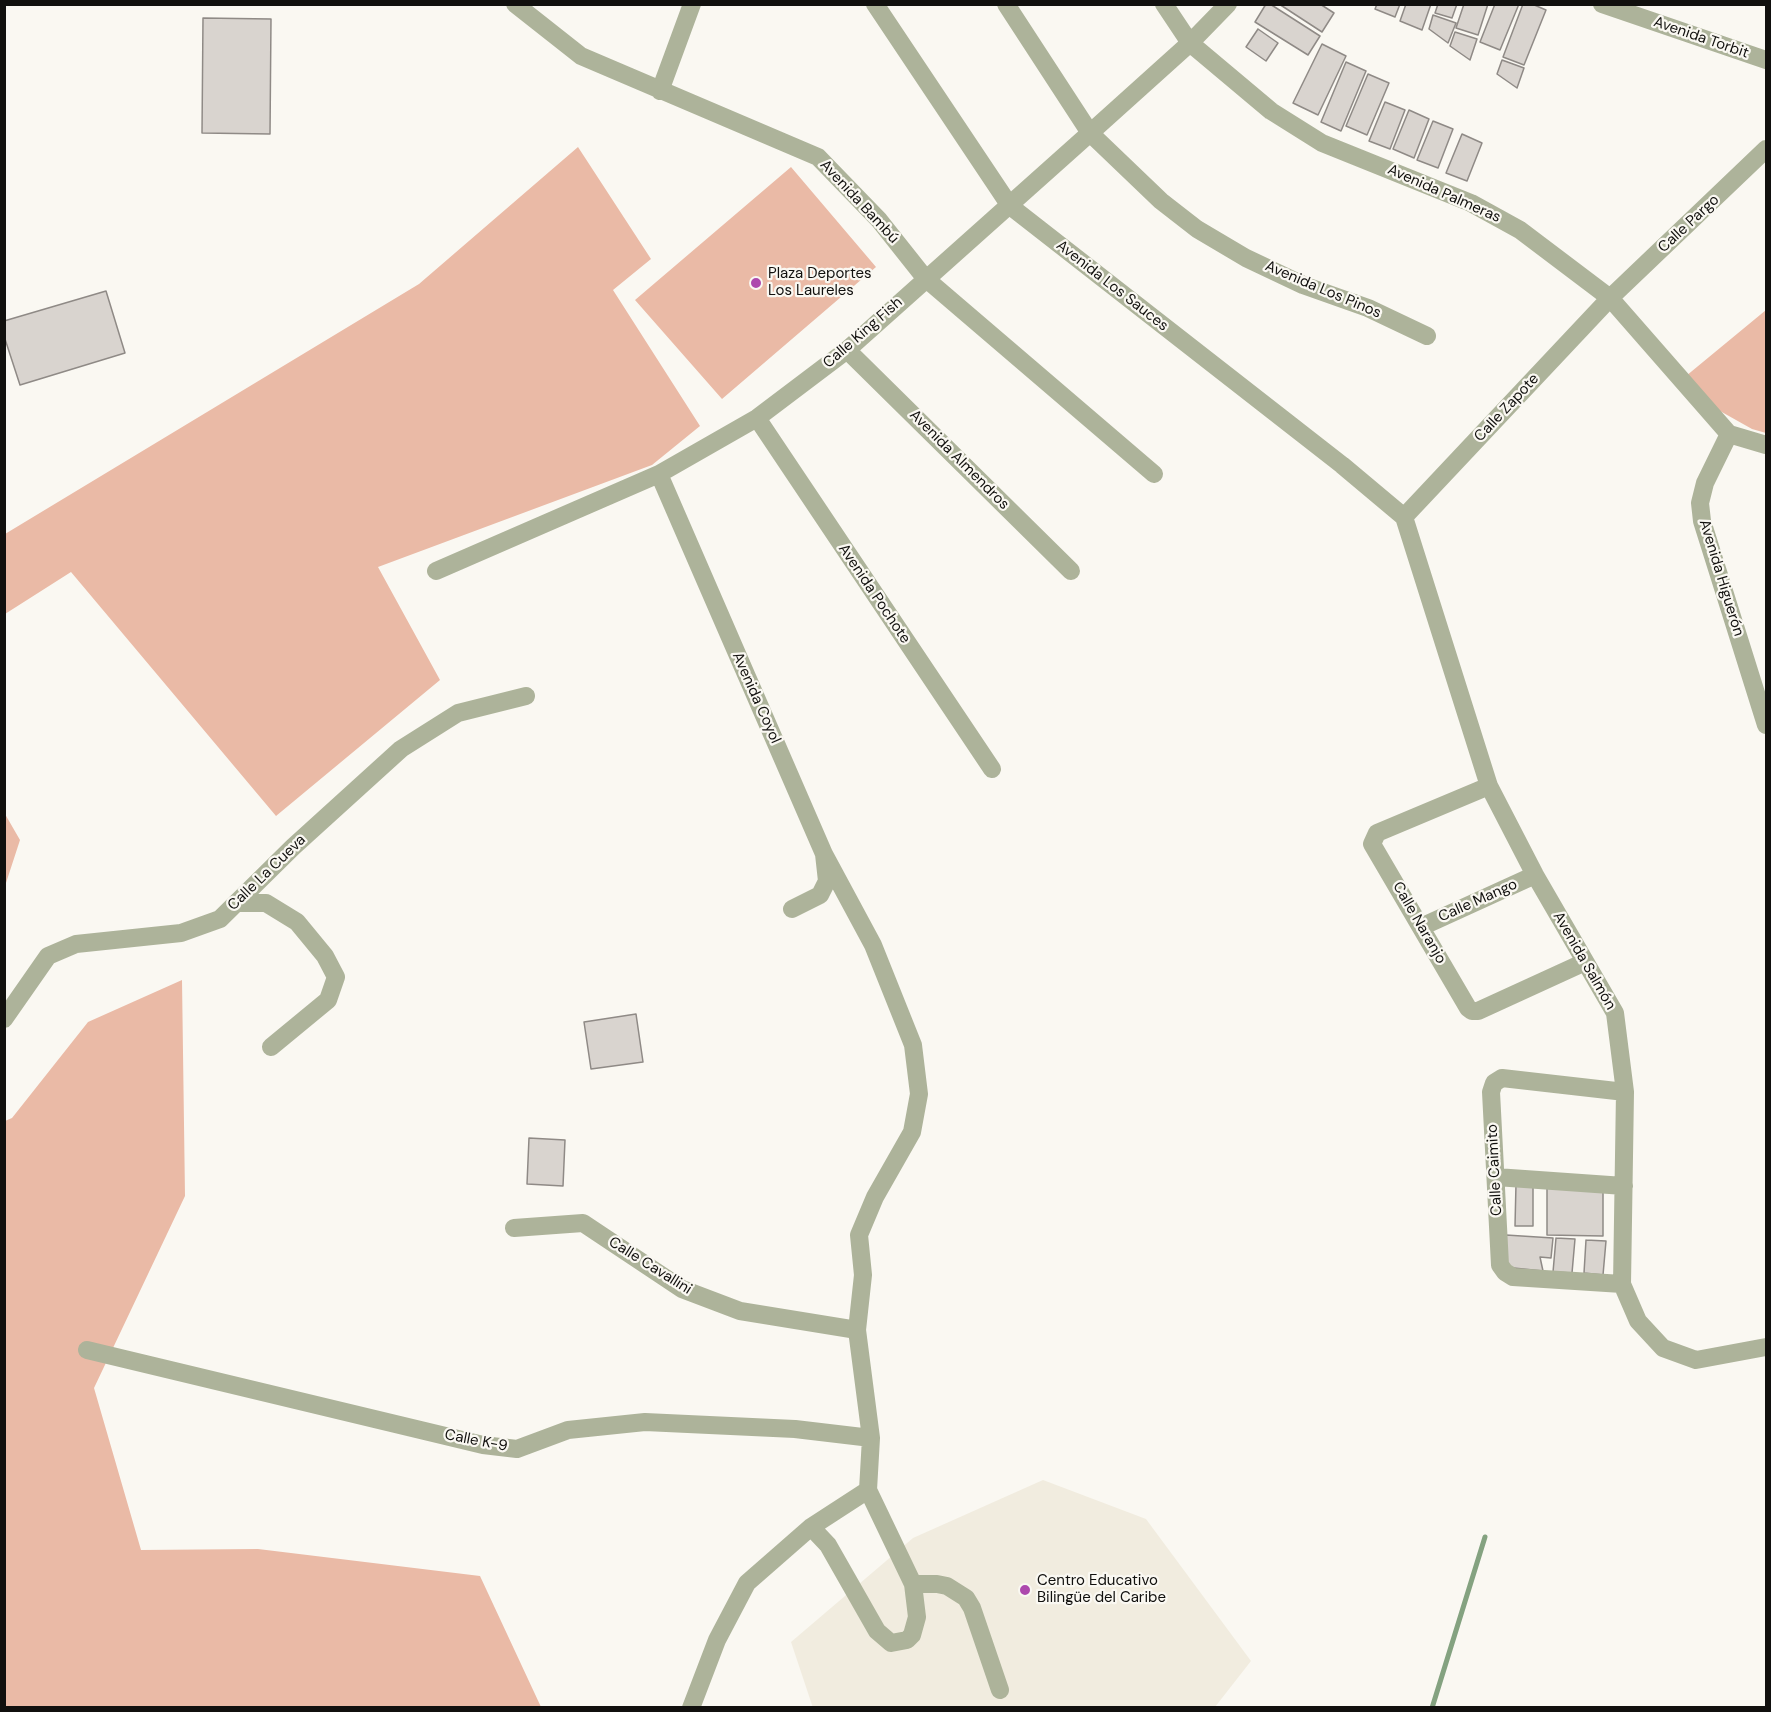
<!DOCTYPE html>
<meta charset="utf-8">
<style>
body{margin:0}
#map{position:relative;width:1771px;height:1712px;overflow:hidden;background:#faf8f2;font-family:"DM Sans",sans-serif}
canvas{display:block}
.frame{position:absolute;inset:0;border:6px solid #11100e;pointer-events:none}
</style>
<div id="map">
<canvas width="1771" height="1712"></canvas>
<div class="frame"></div>
</div>
<script>
const context = document.querySelector('canvas').getContext('2d');
context.lineJoin = 'round';
function fillPath(path, color) { context.fillStyle = color; context.fill(path, 'evenodd'); }
const toPath = rows => new Path2D(rows.map(r => 'M' + r).join(''));
function strokePath(path, color, width, dash) { context.strokeStyle = color; context.lineWidth = width; context.lineCap = dash ? 'butt' : 'round'; context.setLineDash(dash || []); context.stroke(path); }
function drawText(font, color, halo, rows, align = 'center') {
  context.font = font + ' "DM Sans",sans-serif'; context.lineWidth = 4.5; context.setLineDash([]); context.textBaseline = 'middle'; context.strokeStyle = halo; context.fillStyle = color; for (const [text, x, y, turn = 0] of rows) {
    context.save(); context.translate(x, y); context.rotate((+turn || 0) * Math.PI / 180); context.textAlign = isNaN(turn) ? turn : align; if (halo) context.strokeText(text, 0, 0); context.fillText(text, 0, 0); context.restore();
  }
}
const built = toPath([
 [1043,1480,1146,1519,1251,1661,1215,1707,813,1708,791,1642,913,1538]
]);
const green = toPath([
 [578,147,651,259,613,290,700,426,652,465,378,567,440,680,276,816,71,572,5,614,5,534,419,284],
 [791,167,876,267,722,399,635,300],
 [1766,310,1766,433,1752,429,1720,411,1686,376],
 [5,814,20,840,5,886],
 [182,980,185,1196,94,1388,141,1550,258,1549,480,1576,541,1707,5,1708,5,1121,12,1118,88,1022]
]);
const stream = toPath([
 [1432,1708,1485,1537]
]);
const building = toPath([
 [1266,4,1270,4,1320,36,1308,55,1255,22,1266,4],
 [1279,4,1320,4,1334,13,1322,32,1279,4],
 [1377,4,1400,4,1395,17,1375,9,1377,4],
 [1406,4,1431,4,1422,30,1400,21,1406,4],
 [1438,4,1457,4,1452,18,1435,13,1438,4],
 [1464,4,1488,4,1478,35,1456,28,1464,4],
 [1495,4,1519,4,1500,50,1480,42,1495,4],
 [1523,4,1532,4,1546,10,1524,65,1503,57,1523,4],
 [1433,15,1456,23,1448,43,1429,29,1433,15],
 [203,18,271,19,270,134,202,133,203,18],
 [1258,29,1278,43,1266,61,1246,47,1258,29],
 [1455,32,1477,39,1470,60,1450,46,1455,32],
 [1322,44,1346,56,1318,115,1293,103,1322,44],
 [1502,60,1524,68,1517,88,1497,74,1502,60],
 [1346,62,1366,71,1341,131,1321,122,1346,62],
 [1368,74,1389,83,1367,135,1346,126,1368,74],
 [1385,102,1405,110,1390,149,1369,141,1385,102],
 [1409,110,1429,119,1414,158,1393,149,1409,110],
 [1433,121,1453,129,1438,168,1417,160,1433,121],
 [1462,134,1482,143,1467,181,1446,173,1462,134],
 [106,291,125,353,20,385,4,336,4,321,106,291],
 [636,1014,643,1062,591,1069,584,1022,636,1014],
 [529,1138,565,1140,563,1186,527,1184,529,1138],
 [1516,1184,1533,1184,1533,1226,1515,1226,1516,1184],
 [1547,1188,1603,1188,1603,1236,1547,1235,1547,1188],
 [1506,1235,1553,1238,1551,1258,1540,1257,1543,1271,1504,1267,1506,1235],
 [1556,1238,1575,1239,1572,1273,1553,1272,1556,1238],
 [1586,1240,1606,1241,1603,1275,1584,1273,1586,1240]
]);
const minor = toPath([
 [515,4,581,56,818,157,879,220,925,278,1154,474],
 [875,4,1010,206,1342,465,1404,517],
 [1006,4,1090,133,1161,201,1197,229,1246,258,1303,285,1368,308,1427,336],
 [1164,4,1190,43,1271,111,1322,143,1471,203,1520,230,1610,298,1729,434,1766,445],
 [1602,4,1766,60],
 [660,91,692,4],
 [847,350,1071,571],
 [757,418,992,769],
 [1729,434,1705,483,1700,503,1702,521,1766,725],
 [659,474,824,854,827,881,820,895,792,909],
 [1404,517,1489,786,1535,875,1615,1013,1625,1092,1622,1284,1638,1321,1663,1348,1696,1360,1766,1347],
 [1404,517,1610,298,1766,149],
 [436,571,659,474,757,418,847,350,1090,133,1190,43,1228,4],
 [1489,786,1377,833,1372,844,1468,1008,1472,1011,1478,1011,1585,962],
 [236,903,266,903,297,922,325,956,336,977,328,1000,271,1047],
 [1421,927,1535,875],
 [4,1019,48,956,76,944,181,933,220,919,293,847,401,749,458,713,526,696],
 [1496,1177,1624,1186],
 [514,1228,583,1223,682,1289,740,1311,857,1330],
 [1622,1284,1513,1277,1505,1272,1500,1265,1491,1092,1494,1083,1502,1078,1625,1092],
 [87,1350,483,1445,517,1449,568,1430,645,1422,795,1429,871,1438],
 [811,1527,828,1545,877,1631,891,1643,907,1640,912,1635,917,1617,913,1584,868,1490,871,1438,857,1330,863,1275,859,1235,875,1197,912,1132,919,1094,913,1045,873,945,824,854],
 [913,1584,937,1584,947,1586,966,1598,972,1608,1000,1690],
 [691,1708,717,1640,747,1583,811,1527,868,1490]
]);
const markers = [
 [756,283,6,"#ad48ad"],
 [1025,1590,6,"#ad48ad"]
];
const streetNames = [
 ["Avenida Torbit",1701,38,19],
 ["Avenida Palmeras",1444,194,24],
 ["Avenida Bambú",859,202,47],
 ["Calle Pargo",1689,224,-43],
 ["Avenida Los Sauces",1112,286,38],
 ["Avenida Los Pinos",1323,290,23],
 ["Calle King Fish",863,333,-41],
 ["Calle Zapote",1507,408,-47],
 ["Avenida Almendros",959,460,45],
 ["Avenida Higuerón",1721,578,73],
 ["Avenida Pochote",874,594,56],
 ["Avenida Coyol",756,698,66],
 ["Calle La Cueva",267,873,-44],
 ["Calle Mango",1478,901,-24],
 ["Calle Naranjo",1419,923,60],
 ["Avenida Salmón",1584,961,60],
 ["Calle Caimito",1495,1170,-93],
 ["Calle Cavallini",650,1266,32],
 ["Calle K-9",476,1441,11]
];
const poiNames = [
 ["Plaza Deportes",768,274],
 ["Los Laureles",768,291],
 ["Centro Educativo",1037,1581],
 ["Bilingüe del Caribe",1037,1598]
];
fillPath(built, '#f1ecdf');
fillPath(green, '#eabaa6');
strokePath(stream, '#84a280', 5);
fillPath(building, '#d9d4cf');
strokePath(building, '#8f8a86', 1.5);
strokePath(minor, '#adb39a', 18);
for (const [x, y, r, color] of markers) { const dot = new Path2D(); dot.arc(x, y, r, 0, 2 * Math.PI); context.fillStyle = color; context.fill(dot); strokePath(dot, '#faf8f2', 2); }
drawText('15px', '#11100e', '#faf8f2', streetNames);
drawText('15px', '#11100e', '#faf8f2', poiNames, 'left');
</script>
